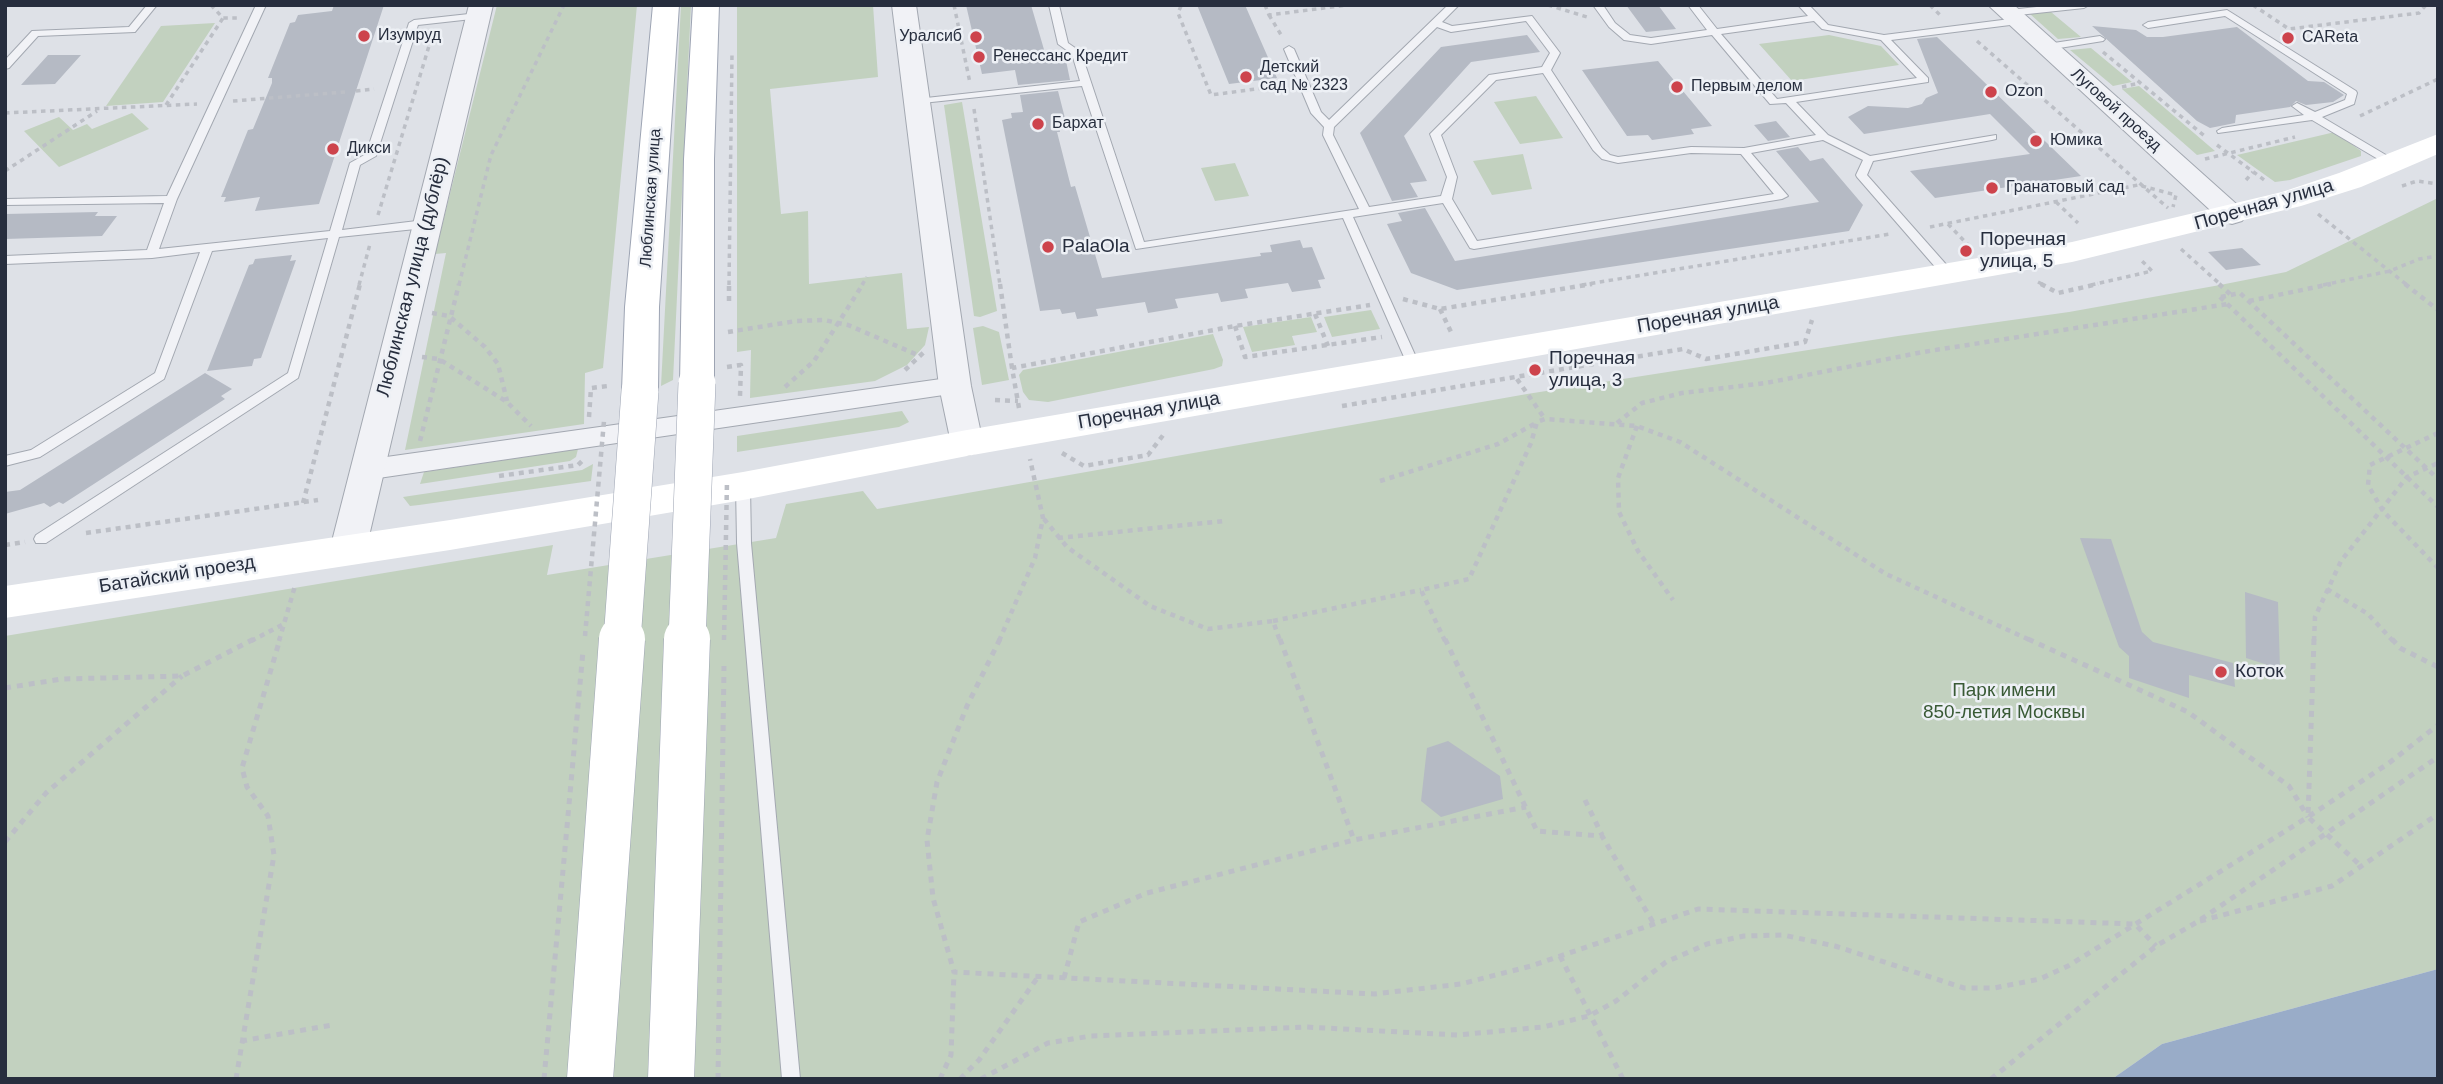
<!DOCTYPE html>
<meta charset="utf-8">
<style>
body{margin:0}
#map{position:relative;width:2443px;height:1084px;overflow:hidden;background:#dee1e7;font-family:Helvetica,sans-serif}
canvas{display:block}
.frame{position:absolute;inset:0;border:7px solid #272e3e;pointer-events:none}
</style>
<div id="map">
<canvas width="2443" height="1084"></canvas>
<div class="frame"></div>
</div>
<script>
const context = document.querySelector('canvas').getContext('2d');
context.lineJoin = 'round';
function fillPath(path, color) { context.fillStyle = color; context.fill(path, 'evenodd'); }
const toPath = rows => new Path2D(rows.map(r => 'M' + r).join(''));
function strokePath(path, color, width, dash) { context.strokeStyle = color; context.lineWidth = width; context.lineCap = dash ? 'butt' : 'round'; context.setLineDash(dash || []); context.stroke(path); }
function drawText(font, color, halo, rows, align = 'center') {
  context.font = font + ' Helvetica,sans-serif'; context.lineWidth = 5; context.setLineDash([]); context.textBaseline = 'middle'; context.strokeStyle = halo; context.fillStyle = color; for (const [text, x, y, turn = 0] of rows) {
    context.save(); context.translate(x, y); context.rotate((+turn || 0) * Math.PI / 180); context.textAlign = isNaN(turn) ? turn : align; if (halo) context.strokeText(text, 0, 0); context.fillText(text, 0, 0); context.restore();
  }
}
const green = toPath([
 [497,5,637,5,603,368,585,373,584,424,405,450,446,253,435,254],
 [681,5,691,5,673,380,661,386],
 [737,5,873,5,878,77,770,89,781,214,808,211,809,284,902,273,907,329,929,327,925,345,907,365,875,381,750,398,751,350,737,352],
 [2051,12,2081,37,2058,39,2030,14],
 [215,23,163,102,106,106,161,26],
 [1829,35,1881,46,1899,65,1792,81,1759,44],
 [2091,48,2132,82,2113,86,2070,50],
 [2139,86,2215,151,2197,155,2122,89],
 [1536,96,1563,138,1520,144,1494,102],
 [962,102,997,311,980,317,974,316,944,105],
 [132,113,149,129,59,167,24,131,59,117,73,130,87,124,92,129],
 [2335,132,2361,151,2361,156,2290,180,2275,182,2237,155],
 [1523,154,1532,189,1492,195,1473,161],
 [1235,163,1249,196,1215,201,1201,168],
 [2438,198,2438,969,2162,1044,2112,1079,5,1079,5,636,553,545,547,575,776,538,786,504,863,491,877,509,1527,394,1898,336,2069,312,2220,285,2286,272],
 [1371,310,1380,329,1332,337,1324,317],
 [1311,317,1317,332,1292,336,1295,345,1252,352,1243,327],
 [983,326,999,332,1009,380,982,385,973,328],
 [1213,334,1223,360,1222,366,1214,369,1048,402,1029,400,1023,392,1019,375,1023,370],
 [902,411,909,422,899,427,737,452,737,436],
 [578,449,576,457,570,461,420,484,424,472],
 [593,464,591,481,419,505,410,506,403,497,582,470]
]);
const water = toPath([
 [2438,969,2438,1079,2112,1079,2162,1044]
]);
const building = toPath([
 [334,5,384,5,319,204,255,211,260,197,224,202,226,197,221,197,248,130,253,129,272,83,272,78,268,78,290,23,295,22,298,15,332,11],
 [966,5,1031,5,1045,53,1064,51,1070,80,1018,85,1015,70,982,74],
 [1197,5,1245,5,1277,78,1229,84],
 [1626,5,1658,5,1676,29,1646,32],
 [2092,26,2136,30,2147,37,2163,37,2237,27,2308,81,2324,82,2344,95,2333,102,2306,105,2296,101,2290,107,2236,115,2235,123,2210,128,2197,121],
 [1527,35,1540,52,1471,62,1404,136,1427,181,1410,183,1418,197,1392,201,1360,133,1441,47],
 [1937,37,1980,78,2081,176,1935,198,1910,171,2030,154,1990,114,1864,134,1848,117,1868,106,1908,108,1922,104,1926,98,1938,93,1917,39],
 [48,55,81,55,55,84,21,85],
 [1658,61,1712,126,1691,129,1694,134,1652,140,1648,135,1627,136,1582,70],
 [1058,91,1067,126,1059,127,1060,132,1057,132,1071,187,1075,186,1102,278,1261,256,1260,253,1272,252,1270,245,1300,240,1303,248,1312,247,1325,279,1318,280,1321,288,1292,292,1288,283,1245,289,1248,298,1221,302,1218,293,1175,299,1178,308,1148,313,1145,302,1096,309,1098,316,1077,319,1075,312,1062,314,1060,309,1040,311,1002,120,1012,118,1011,113,1023,112,1020,95],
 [1776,121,1790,137,1768,141,1754,125],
 [1798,147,1810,161,1823,158,1863,205,1849,231,1457,290,1411,273,1387,224,1402,221,1398,213,1425,208,1455,261,1819,202,1776,151],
 [98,212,95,216,117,216,102,236,5,239,5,214],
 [2242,248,2261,265,2226,270,2208,252],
 [292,255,290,261,296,260,261,358,254,359,252,366,207,371,249,265,253,264,255,259],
 [205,373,232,389,221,396,225,399,63,504,59,502,50,507,44,503,5,514,5,492,20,490],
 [2080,538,2111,539,2142,632,2153,642,2233,663,2235,687,2189,675,2189,698,2129,678,2129,656,2119,647],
 [2245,592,2278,602,2280,669,2246,658],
 [1448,741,1500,776,1503,799,1441,817,1421,801,1427,748]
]);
const pathFar2 = toPath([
 [211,5,223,18,237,18],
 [954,5,970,83],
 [1265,5,1269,15,1348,5],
 [1548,5,1587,17],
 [1930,5,1942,17],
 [2253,5,2289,29,2419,13,2426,5],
 [1181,6,1178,13,1211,95,1286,85],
 [1269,15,1283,38],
 [1977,41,2168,208],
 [2103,52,2207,138],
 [2122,87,2140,83],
 [356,91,374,89],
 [233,101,345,92],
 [166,105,223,18],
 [974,109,1000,285],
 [5,113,197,104],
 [2360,116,2438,79],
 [2217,145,2267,182],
 [2205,159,2295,137],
 [5,171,97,111],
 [2246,180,2253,172],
 [2402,186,2417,181,2438,184],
 [2056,202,2078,223],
 [2318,214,2407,285],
 [378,215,432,36],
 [1948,224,1969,246],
 [1930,227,2138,185,2176,195,2173,207],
 [2181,249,2221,285],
 [2038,282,2044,285],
 [359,285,370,244],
 [459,285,491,155,564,5],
 [729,285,732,54],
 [862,285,867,277],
 [1582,285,1890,234],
 [2091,285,2152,271,2141,260],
 [2323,285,2390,271,2419,259,2438,256]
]);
const pathFar1 = toPath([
 [1000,284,1012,368],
 [2041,284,2058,293,2098,284],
 [2219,284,2230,294],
 [2405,284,2438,310],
 [2220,297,2438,507],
 [2221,297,2240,293,2438,479],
 [1403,299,1440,309,1592,284],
 [729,301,729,284],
 [2249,301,2331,284],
 [1440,309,1451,332],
 [432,313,449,316,485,347,498,364,507,401],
 [1315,314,1328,346],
 [1235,326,1245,357,1382,337],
 [728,332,796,321,824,320,848,325,920,356],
 [422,357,439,359,507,402,531,426],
 [727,367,741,365,740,396],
 [905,370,924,352],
 [1517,379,1545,419],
 [785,387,814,361,863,284],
 [995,400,1018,401],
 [1342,406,1683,349,1706,359,1805,342,1812,320],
 [1019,408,1012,368,1235,326,1370,305],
 [589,417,591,388,608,386],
 [1617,423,1642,403,1682,393,1766,383,1923,352,2228,304],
 [1637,426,1618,478,1619,512,1638,551,1673,600],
 [2438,433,2370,465,2368,485,2383,511,2438,568],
 [420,441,459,284],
 [1062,453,1084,466,1148,455,1164,434],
 [499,476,578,465,582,461],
 [1380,481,1498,444,1536,423],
 [303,503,360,284],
 [1044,519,1067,547,1150,606,1208,629,1273,621,1280,641],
 [86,533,318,500],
 [1058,538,1224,521],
 [5,545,25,542],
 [2327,589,2368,614,2393,641],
 [1273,621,1421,590],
 [251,641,282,625],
 [279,641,295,586],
 [999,641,1035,558,1043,518,1030,459],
 [1445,641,1421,590,1469,579,1531,443,1537,422,1545,419,1637,426,1680,442,1886,574,2032,641],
 [2314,641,2315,617,2341,561,2407,477,2438,463]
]);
const path = toPath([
 [1000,639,967,706,937,782,927,840,933,898,954,972,1374,994,1461,984,1531,966,1698,909,2135,924,2156,946],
 [1280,639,1354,840],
 [1445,639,1537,831,1602,836,1654,924],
 [2028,639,2188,712,2289,786,2308,817],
 [2314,639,2308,817,2361,866],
 [2392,639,2400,648,2438,667],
 [5,688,62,679,182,676,254,639],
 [1585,800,1602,835],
 [5,842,46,793,182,676],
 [2200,921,2332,886,2438,814],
 [1560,956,1623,1079],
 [1064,978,1079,922,1147,893,1354,840,1526,807],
 [241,1041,332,1025],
 [236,1079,274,855,268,816,247,787,242,768,280,639],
 [940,1079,951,1055,954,972],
 [960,1079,979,1060,1038,977],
 [981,1079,1048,1043,1091,1036,1306,1027,1457,1035,1543,1027,1589,1016,1616,1001,1666,962,1707,944,1744,936,1783,935,1835,946,1964,988,1994,988,2040,979,2068,966,2308,817,2389,763,2438,725],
 [1991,1079,2156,946,2197,922,2438,757]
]);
const service = toPath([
 [147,5,157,5,135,32,38,36,9,68,5,69,5,60,32,31,129,27,147,5],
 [256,5,266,5,177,199,159,249,330,231,350,163,366,154,409,23,414,20,478,13,481,14,481,18,418,25,376,156,360,165,342,230,425,220,431,224,425,228,339,237,298,378,46,543,36,543,34,539,36,535,288,373,328,238,212,251,164,379,40,457,5,466,5,456,31,450,155,373,200,252,152,258,5,264,5,256,147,250,164,203,5,205,5,199,167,196,256,5],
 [1049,5,1059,5,1068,43,1081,52,1144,242,1359,209,1323,135,1324,127,1311,113,1284,49,1289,46,1294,49,1321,112,1329,120,1448,5,1459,5,1442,22,1452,26,1532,16,1560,53,1551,70,1602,148,1610,155,1618,157,1691,147,1744,148,1816,135,1786,103,1770,104,1712,35,1651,44,1624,40,1609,27,1593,5,1603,5,1615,23,1630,35,1651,38,1707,30,1688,5,1698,5,1717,29,1808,16,1798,5,1809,5,1828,25,1884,35,2018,18,2023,21,2018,24,1891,40,1928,78,1928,82,1796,102,1828,135,1870,156,1996,135,1996,139,1992,140,1873,161,1867,175,1951,270,1951,276,1943,276,1857,177,1856,175,1863,160,1823,140,1751,153,1788,196,1782,199,1474,249,1470,248,1443,203,1353,217,1420,366,1414,370,1408,366,1343,218,1136,249,1082,86,913,104,913,100,917,99,1080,81,1072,54,1058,44,1049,5],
 [1526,21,1550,53,1542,67,1489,75,1430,134,1447,177,1441,196,1369,207,1333,135,1334,127,1437,27,1451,32,1526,21],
 [1814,21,1822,29,1881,40,1917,78,1777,99,1721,34,1814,21],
 [1543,73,1593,150,1602,159,1618,163,1691,153,1741,154,1774,194,1477,241,1452,199,1457,177,1441,135,1496,80,1543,73],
 [2055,5,2089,5,2084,8,2009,16,2004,13,2009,10,2055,5],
 [2227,10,2356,91,2357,93,2354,104,2322,117,2396,161,2396,165,2388,165,2312,120,2218,133,2217,131,2222,128,2304,115,2292,106,2297,103,2315,112,2345,100,2347,94,2225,16,2148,28,2143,25,2148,22,2227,10],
 [2100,36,2105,39,2103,41,2047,50,2042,47,2047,44,2100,36],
 [743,481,750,486,751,543,800,1079,782,1079,737,543,736,486,743,481]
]);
const minor = toPath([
 [955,377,964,380,968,386,964,392,365,480,356,477,352,470,356,463,365,460,955,377]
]);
const tertiary = toPath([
 [469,5,493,5,366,549,360,559,348,563,336,559,330,549,469,5],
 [892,5,916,5,971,386,983,443,979,452,967,455,955,452,951,443,939,386,892,5],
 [1988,5,2014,5,2242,209,2246,215,2242,221,2232,224,2222,221,1988,5]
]);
const secondary = toPath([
 [2438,134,2438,154,2361,187,2301,206,2072,262,967,456,743,500,450,550,5,618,5,586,450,520,743,472,967,430,2072,242,2282,192,2339,173,2438,134]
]);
const primary = toPath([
 [653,5,679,5,659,307,658,391,652,400,640,403,628,400,622,391,625,307,653,5],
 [693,5,719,5,714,159,714,383,709,392,697,395,685,392,680,383,684,159,693,5]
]);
const pathBridgeFar1 = toPath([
 [585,636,604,421],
 [724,640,727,481]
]);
const pathBridge = toPath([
 [544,1079,583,651],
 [718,1079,724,666]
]);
const primaryBridgeFar1 = toPath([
 [622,641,640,391],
 [687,641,697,383]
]);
const primaryBridge = toPath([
 [590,1079,622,639],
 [671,1079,687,639]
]);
const markers = [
 [364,36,7,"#cd434c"],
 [976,37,7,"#cd434c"],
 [2288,38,7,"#cd434c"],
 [979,57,7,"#cd434c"],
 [1246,77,7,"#cd434c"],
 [1677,87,7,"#cd434c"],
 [1991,92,7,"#cd434c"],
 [1038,124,7,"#cd434c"],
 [2036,141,7,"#cd434c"],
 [333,149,7,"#cd434c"],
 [1992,188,7,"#cd434c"],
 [1048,247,7,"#cd434c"],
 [1966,251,7,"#cd434c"],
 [1535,370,7,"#cd434c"],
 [2221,672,7,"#cd434c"]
];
const farPoinames = [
 ["Изумруд",378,36],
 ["Уралсиб",962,37,"right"],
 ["CAReta",2302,38],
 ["Ренессанс Кредит",993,57],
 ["Детский",1260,68],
 ["сад № 2323",1260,86],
 ["Первым делом",1691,87],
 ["Ozon",2005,92],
 ["Бархат",1052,124],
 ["Юмика",2050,141],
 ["Дикси",347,149],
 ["Гранатовый сад",2006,188]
];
const farStreetnames = [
 ["Луговой проезд",2116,110,42],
 ["Люблинская улица",651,198,-86]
];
const streetNames = [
 ["Поречная улица",2264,205,-16],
 ["Люблинская улица (дублёр)",413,277,-76],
 ["Поречная улица",1708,315,-10],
 ["Поречная улица",1149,411,-10],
 ["Батайский проезд",177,575,-9]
];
const poiNames = [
 ["Поречная",1980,240],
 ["улица, 5",1980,262],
 ["PalaOla",1062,247],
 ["Поречная",1549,359],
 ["улица, 3",1549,381],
 ["Коток",2235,672]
];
const parkNames = [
 ["Парк имени",2004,691],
 ["850-летия Москвы",2004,713]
];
fillPath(green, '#c2d1bf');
fillPath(water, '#99acc8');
fillPath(building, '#b5bac4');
strokePath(service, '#a3a8b1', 2);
strokePath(minor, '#a3a8b1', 2);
strokePath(tertiary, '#a3a8b1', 2);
strokePath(primary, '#9da4b3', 2);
strokePath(pathFar2, '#bcbfc6', 3.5, [4.5, 4.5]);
strokePath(pathFar1, '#bcbfc6', 4.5, [5, 5]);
strokePath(path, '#bcbfc6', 5, [6, 6]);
fillPath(service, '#f1f2f6');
fillPath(minor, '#f1f2f6');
fillPath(tertiary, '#f1f2f6');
fillPath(secondary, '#fff');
fillPath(primary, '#fff');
strokePath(primaryBridgeFar1, '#9da4b3', 38, []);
strokePath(primaryBridge, '#9da4b3', 47, []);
strokePath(pathBridgeFar1, '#bcbfc6', 4.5, [5, 5]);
strokePath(pathBridge, '#bcbfc6', 5, [6, 6]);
strokePath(primaryBridgeFar1, '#fff', 37);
strokePath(primaryBridge, '#fff', 46);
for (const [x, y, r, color] of markers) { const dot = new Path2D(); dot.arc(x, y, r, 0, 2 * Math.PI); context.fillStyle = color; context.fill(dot); strokePath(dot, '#edf0f5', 2.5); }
drawText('16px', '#272e3e', '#edf0f5', farPoinames, 'left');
drawText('16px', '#272e3e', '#edf0f5', farStreetnames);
drawText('19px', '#272e3e', '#edf0f5', streetNames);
drawText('19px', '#272e3e', '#edf0f5', poiNames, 'left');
drawText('19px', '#395a35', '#edf0f5', parkNames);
</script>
